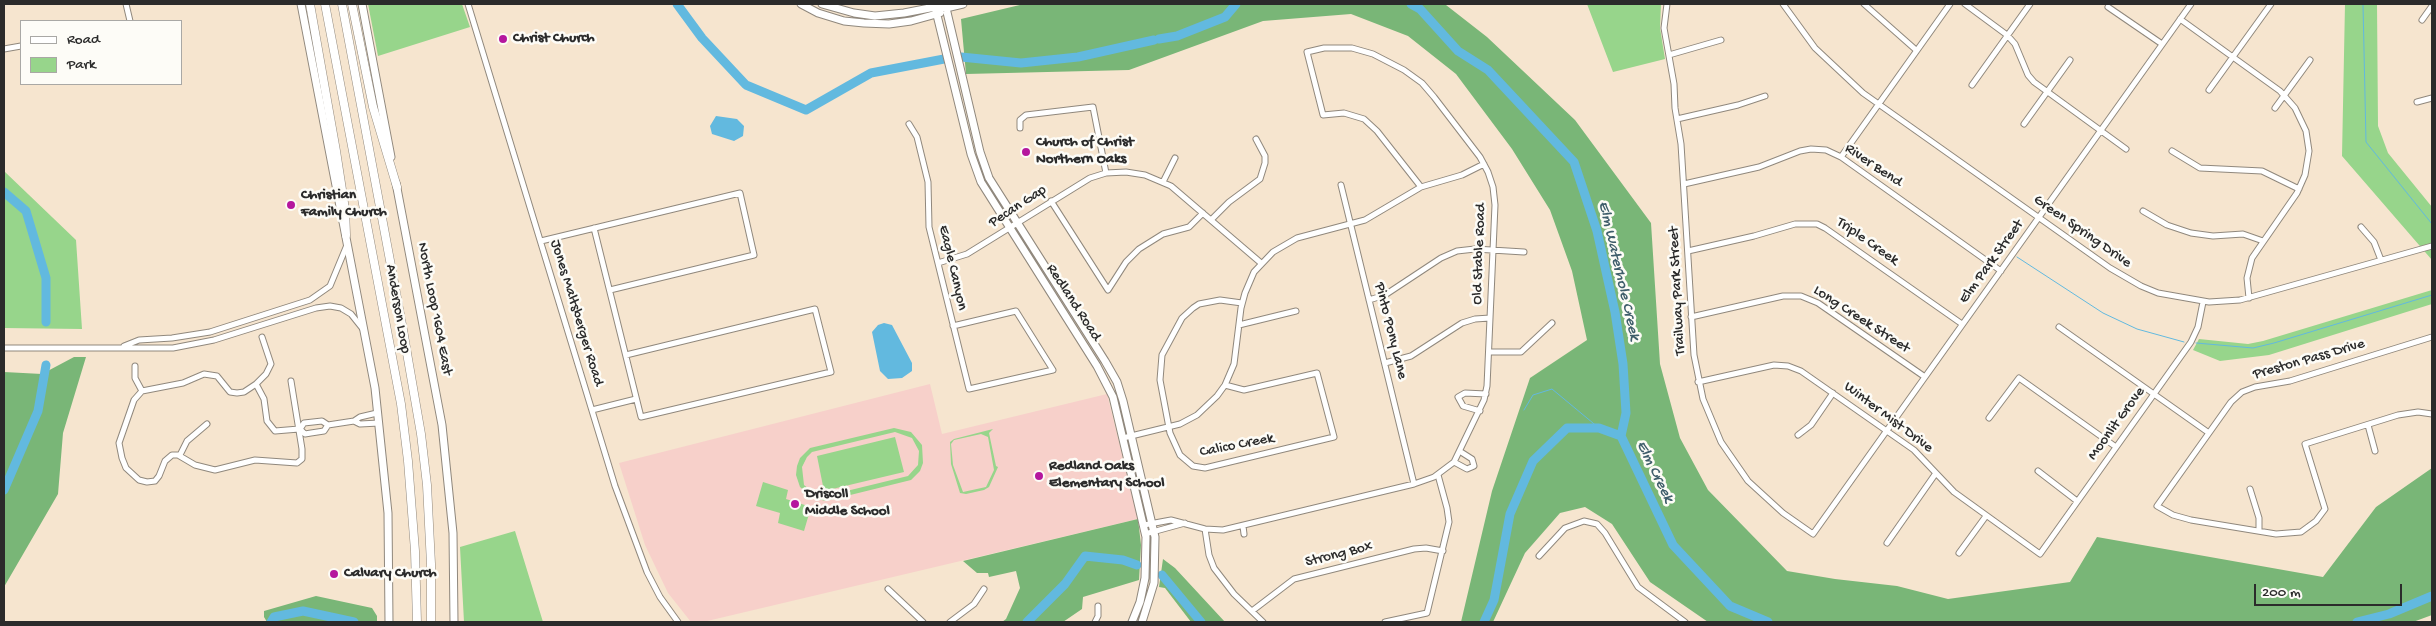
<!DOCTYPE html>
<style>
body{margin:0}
#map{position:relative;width:2436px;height:626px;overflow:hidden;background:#f6e5cf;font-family:"Gochi Hand",sans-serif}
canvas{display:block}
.frame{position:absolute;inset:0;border:5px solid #2b2b2b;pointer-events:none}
.legend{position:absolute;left:20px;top:20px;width:162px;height:65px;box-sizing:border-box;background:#fdfcf7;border:1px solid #a9a8a5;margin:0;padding:6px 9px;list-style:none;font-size:15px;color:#2b2b2b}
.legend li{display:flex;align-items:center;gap:10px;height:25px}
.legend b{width:25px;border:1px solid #a9a8a5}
.scale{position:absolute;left:2254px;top:584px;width:148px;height:22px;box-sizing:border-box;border:2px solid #2b2b2b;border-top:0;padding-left:6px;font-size:15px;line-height:18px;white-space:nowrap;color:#2b2b2b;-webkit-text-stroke:4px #fdfcf7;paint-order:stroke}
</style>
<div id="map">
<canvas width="2436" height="626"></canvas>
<div class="frame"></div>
<ul class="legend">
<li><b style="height:6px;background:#fff"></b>Road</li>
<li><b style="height:14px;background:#97d58b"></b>Park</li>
</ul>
<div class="scale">200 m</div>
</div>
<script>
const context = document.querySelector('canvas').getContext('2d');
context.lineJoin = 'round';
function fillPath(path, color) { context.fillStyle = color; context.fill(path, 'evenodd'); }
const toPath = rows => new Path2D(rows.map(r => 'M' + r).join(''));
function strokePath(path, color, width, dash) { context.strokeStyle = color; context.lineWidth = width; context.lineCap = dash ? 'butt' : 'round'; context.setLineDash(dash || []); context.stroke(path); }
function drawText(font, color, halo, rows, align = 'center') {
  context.font = font + ' "Gochi Hand",sans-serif'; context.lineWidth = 5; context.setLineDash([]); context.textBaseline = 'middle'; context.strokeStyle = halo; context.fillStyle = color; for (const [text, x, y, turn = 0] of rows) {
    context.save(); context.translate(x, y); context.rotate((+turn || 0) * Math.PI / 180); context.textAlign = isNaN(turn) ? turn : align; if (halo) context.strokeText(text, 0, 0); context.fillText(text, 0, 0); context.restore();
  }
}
const built = toPath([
 [930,384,942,434,1107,394,1138,519,703,622,691,622,668,593,645,545,619,463]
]);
const green = toPath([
 [368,4,462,4,470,27,378,56],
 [1587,4,1661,4,1660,28,1665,59,1613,72],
 [2345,4,2377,4,2378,126,2388,153,2432,207,2432,260,2342,156],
 [4,171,76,240,82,329,4,328],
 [2432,290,2432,304,2269,355,2220,361,2193,350,2199,339,2248,344,2263,341],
 [894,428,911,432,922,445,923,463,920,471,911,480,826,501,813,498,800,487,796,475,797,466,800,458,810,448],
 [895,432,912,438,919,451,918,465,908,476,826,496,815,494,804,485,802,467,807,457,812,452],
 [993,429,989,433,996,466,998,467,989,487,984,490,966,494,960,493,951,464,950,442,954,439],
 [981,434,988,437,994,470,986,487,963,492,953,465,951,444,954,440],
 [895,437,904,472,824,491,817,456],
 [763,482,788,490,786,499,811,507,804,531,778,523,780,513,756,506],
 [515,531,543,622,464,622,460,547]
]);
const forest = toPath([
 [1024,4,1446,5,1487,37,1575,120,1651,223,1660,364,1680,438,1708,490,1787,571,1835,579,1897,586,1948,599,2070,582,2097,537,2323,577,2376,507,2432,468,2432,615,2413,622,1708,622,1650,582,1612,524,1585,507,1560,513,1525,553,1493,622,1461,622,1492,491,1530,378,1587,340,1572,271,1550,210,1512,149,1456,74,1408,36,1351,14,1263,21,1129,70,966,74,961,19],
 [74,357,86,357,63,433,58,494,4,587,4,372,42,374],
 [1138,519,1141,545,1139,580,1083,597,1082,609,1063,622,1002,622,1006,619,1020,588,1016,571,989,577,988,573,977,573,963,561],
 [1163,559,1175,568,1225,622,1191,622,1165,588,1159,587],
 [316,596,372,608,377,616,377,622,267,622,264,617,264,611]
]);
const water = toPath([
 [716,116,737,119,744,126,743,136,734,141,712,134,710,126],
 [884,323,892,325,912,363,912,371,902,378,888,379,880,371,872,332,878,325]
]);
const stream = toPath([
 [2363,4,2366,142,2432,224],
 [2017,257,2103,313,2137,329,2184,342],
 [2196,343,2253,348,2274,343,2432,295],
 [1524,410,1533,395,1552,389,1599,428]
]);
const river = toPath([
 [677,4,702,38,746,85,806,110,871,73,944,59],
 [1411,4,1420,9,1458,51,1488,70,1574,162,1597,231,1615,312,1623,364,1626,413,1621,436],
 [1159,39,1177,36,1225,17,1236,4],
 [961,57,1021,63,1078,57,1154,40],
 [4,192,26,211,46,278,46,322],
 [4,490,38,411,46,365],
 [1162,575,1201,622],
 [271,622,274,617,303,611,354,622],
 [1027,622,1065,584,1085,556,1123,560,1137,565],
 [1484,622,1494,600,1510,514,1533,461,1567,428,1599,428,1621,436,1673,545,1730,606,1768,622],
 [2357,622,2389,614,2432,596]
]);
const minor = toPath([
 [126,4,130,21],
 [468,4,615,486,647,572,660,597,678,622],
 [1667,4,1664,28,1674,84,1675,108,1681,144,1694,355,1703,399,1721,442,1748,481,1783,513,1813,534,2191,4],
 [1783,4,1815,48,1863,93,2110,268,2141,286,2158,293,2209,302,2240,300,2432,246],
 [1864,4,1916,50],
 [1965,4,2007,35,2015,44,2028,75,2034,82,2126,149],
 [2108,7,2162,44],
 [2180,19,2280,91,2295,108,2306,131,2309,151,2305,175,2297,193,2252,258,2247,278,2249,298],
 [2422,20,2432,6],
 [4,49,21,46],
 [1669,55,1721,40],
 [1972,85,2030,4],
 [2209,90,2271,4],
 [2417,102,2432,98],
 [2275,108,2310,60],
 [1677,119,1738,105,1765,96],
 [909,124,917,137,928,182,929,227,969,389,1053,370,1016,311,953,326],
 [2024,124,2070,60],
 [1020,128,1020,120,1026,115,1093,107,1106,173],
 [2172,151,2200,168,2262,171,2299,189],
 [1841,157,1950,4],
 [1163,182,1175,158],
 [1684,184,1759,167,1800,151,1811,149,1826,150,1841,157,2001,271],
 [1341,185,1414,484],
 [1051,201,1108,290,1126,262,1139,249,1163,234,1189,227,1203,213],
 [2143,211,2167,225,2191,233,2213,236,2243,234,2263,241],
 [1211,220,1229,202,1260,179,1265,163,1265,156,1256,139],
 [2361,227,2374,242,2381,260],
 [594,228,641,417,831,372,815,309,626,355],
 [541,241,740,193,754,255,610,290],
 [1688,251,1754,236,1795,224,1817,224,1825,228,1962,324],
 [938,263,967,254,1090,178,1106,173,1126,172,1145,175,1171,186,1261,263],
 [1369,300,1385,295,1441,258,1457,251,1475,249,1524,252],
 [1691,317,1783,296,1801,296,1818,303,1925,377],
 [1239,325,1296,311],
 [2059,327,2209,433],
 [262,337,271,364,266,374,256,384,264,399,267,421,275,431,299,429],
 [2432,337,2290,381,2255,387,2242,392,2231,402,2157,506,2173,515,2191,520,2276,534,2301,532,2316,521,2325,509,2305,444,2398,415,2418,412,2432,414],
 [124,346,139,340,172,338,210,332,310,300,330,286,347,245],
 [4,348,173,348,214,340,316,308,330,306,341,308,351,314,363,329],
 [1489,352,1521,352,1552,323],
 [1385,363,1411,356,1462,323,1475,319,1490,318],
 [135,366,135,378,142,391],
 [1698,382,1774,365,1788,366,1801,371,1914,450,1954,492,2040,554,2191,342,2198,327,2203,302],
 [256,384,244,392,237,393,230,392,217,376,204,374,183,383,142,391,134,400,119,443,122,458,126,468,139,480,147,482,155,481,159,476,165,461,172,455,178,455,195,465,215,470,255,460,297,463,302,459,302,449,291,381],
 [1225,385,1244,390,1317,373,1334,437,1205,468,1193,466,1180,455,1170,433,1160,380,1162,355,1182,318,1193,308,1199,304,1220,300,1242,303],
 [592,410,636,399],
 [1480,411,1463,406,1458,397,1465,393,1486,394],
 [1989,418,2019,378,2116,447],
 [354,421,360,417,377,413],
 [328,425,324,431,311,433,305,434,300,429,304,423,322,421,328,425,354,421,360,424,379,423],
 [2368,425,2375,451],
 [1798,435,1811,425,1833,393],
 [1123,438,1180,424,1197,415,1217,396,1225,385,1234,364,1241,308,1245,293,1254,272,1273,252,1297,238,1365,220,1421,187,1462,175,1484,164],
 [180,455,187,441,207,424],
 [1454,462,1467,469,1474,466,1472,459,1461,452],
 [2038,471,2077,501],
 [2250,489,2259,518,2259,531],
 [1144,525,1171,520,1205,529,1223,530,1414,484,1434,477,1454,462,1484,400,1487,386,1495,205,1493,187,1488,172,1480,157,1434,97,1422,83,1404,70,1373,54,1352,48,1324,48,1307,52,1323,115,1344,113,1364,119,1377,131,1421,187],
 [1243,526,1244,534],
 [1205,529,1209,555,1214,568,1234,594,1263,622],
 [1145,534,1185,523],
 [1887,543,1936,473],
 [1959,553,1986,516],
 [1539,556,1565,528,1584,521,1597,524,1605,533,1638,587,1685,622],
 [888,589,923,622],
 [1252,611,1294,579,1414,549,1426,548,1443,551],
 [950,622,974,604,984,589],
 [1095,622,1098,616,1098,606],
 [1385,622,1427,613,1449,522,1447,508,1438,475]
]);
const major = toPath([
 [301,4,375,388,388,513,389,622],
 [362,4,391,157],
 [801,4,818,13,844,21,864,23,889,24,911,21,940,13],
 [822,4,854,13,875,16,904,13,935,7,946,8,963,4],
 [935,7,971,154,981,182,1097,366,1113,397,1146,537,1145,578,1140,602,1132,622],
 [946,8,980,152,989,178,1105,361,1117,382,1123,401,1155,537,1154,583,1142,622],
 [396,183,442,425,453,533,454,622]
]);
const highway = toPath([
 [310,4,336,151,345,209,346,235],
 [325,4,401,404,408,461,415,551,417,622],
 [342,4,403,330,421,434,427,485,431,564,431,622],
 [352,4,373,107,397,187]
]);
const markers = [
 [503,39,5,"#b5179e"],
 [1026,152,5,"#b5179e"],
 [291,205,5,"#b5179e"],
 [1039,476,5,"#b5179e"],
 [795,504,5,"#b5179e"],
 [334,574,5,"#b5179e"]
];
const poiNames = [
 ["Christ Church",513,39],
 ["Church of Christ",1036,143],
 ["Northern Oaks",1036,160],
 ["Christian",301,196],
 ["Family Church",301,213],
 ["Redland Oaks",1049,467],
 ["Elementary School",1049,484],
 ["Driscoll",805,495],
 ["Middle School",805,512],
 ["Calvary Church",344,574]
];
const streetNames = [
 ["River Bend",1873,166,34],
 ["Pecan Gap",1018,207,-33],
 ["Green Spring Drive",2082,232,35],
 ["Triple Creek",1867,242,35],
 ["Old Stable Road",1480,254,-88],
 ["Elm Park Street",1992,262,-54],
 ["Eagle Canyon",952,268,77],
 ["Trailway Park Street",1678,291,-93],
 ["Redland Road",1073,303,57],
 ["Anderson Loop",397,309,80],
 ["North Loop 1604 East",434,309,79],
 ["Jones Maltsberger Road",576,313,73],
 ["Long Creek Street",1861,320,33],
 ["Pinto Pony Lane",1390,331,76],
 ["Preston Pass Drive",2309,360,-16],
 ["Winter Mist Drive",1888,418,37],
 ["Moonlit Grove",2117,424,-54],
 ["Calico Creek",1237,446,-11],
 ["Strong Box",1339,555,-14]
];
const waterNames = [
 ["Elm Waterhole Creek",1618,271,77],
 ["Elm Creek",1654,472,64]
];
fillPath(built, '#f7d0ca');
fillPath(green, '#97d58b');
fillPath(forest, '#79b677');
fillPath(water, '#62b9df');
strokePath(stream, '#62b9df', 1);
strokePath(river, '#62b9df', 9);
strokePath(minor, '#90887d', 7);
strokePath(major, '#90887d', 9);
strokePath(highway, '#90887d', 9);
strokePath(minor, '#fff', 5);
strokePath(major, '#fff', 7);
strokePath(highway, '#fff', 8);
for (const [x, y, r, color] of markers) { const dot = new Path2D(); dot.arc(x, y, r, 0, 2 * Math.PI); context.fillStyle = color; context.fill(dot); strokePath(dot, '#fdfcf7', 2); }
drawText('bold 15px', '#2b2b2b', '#fdfcf7', poiNames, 'left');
drawText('15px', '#2b2b2b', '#fdfcf7', streetNames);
drawText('italic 16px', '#3e5d6a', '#fdfcf7', waterNames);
</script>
